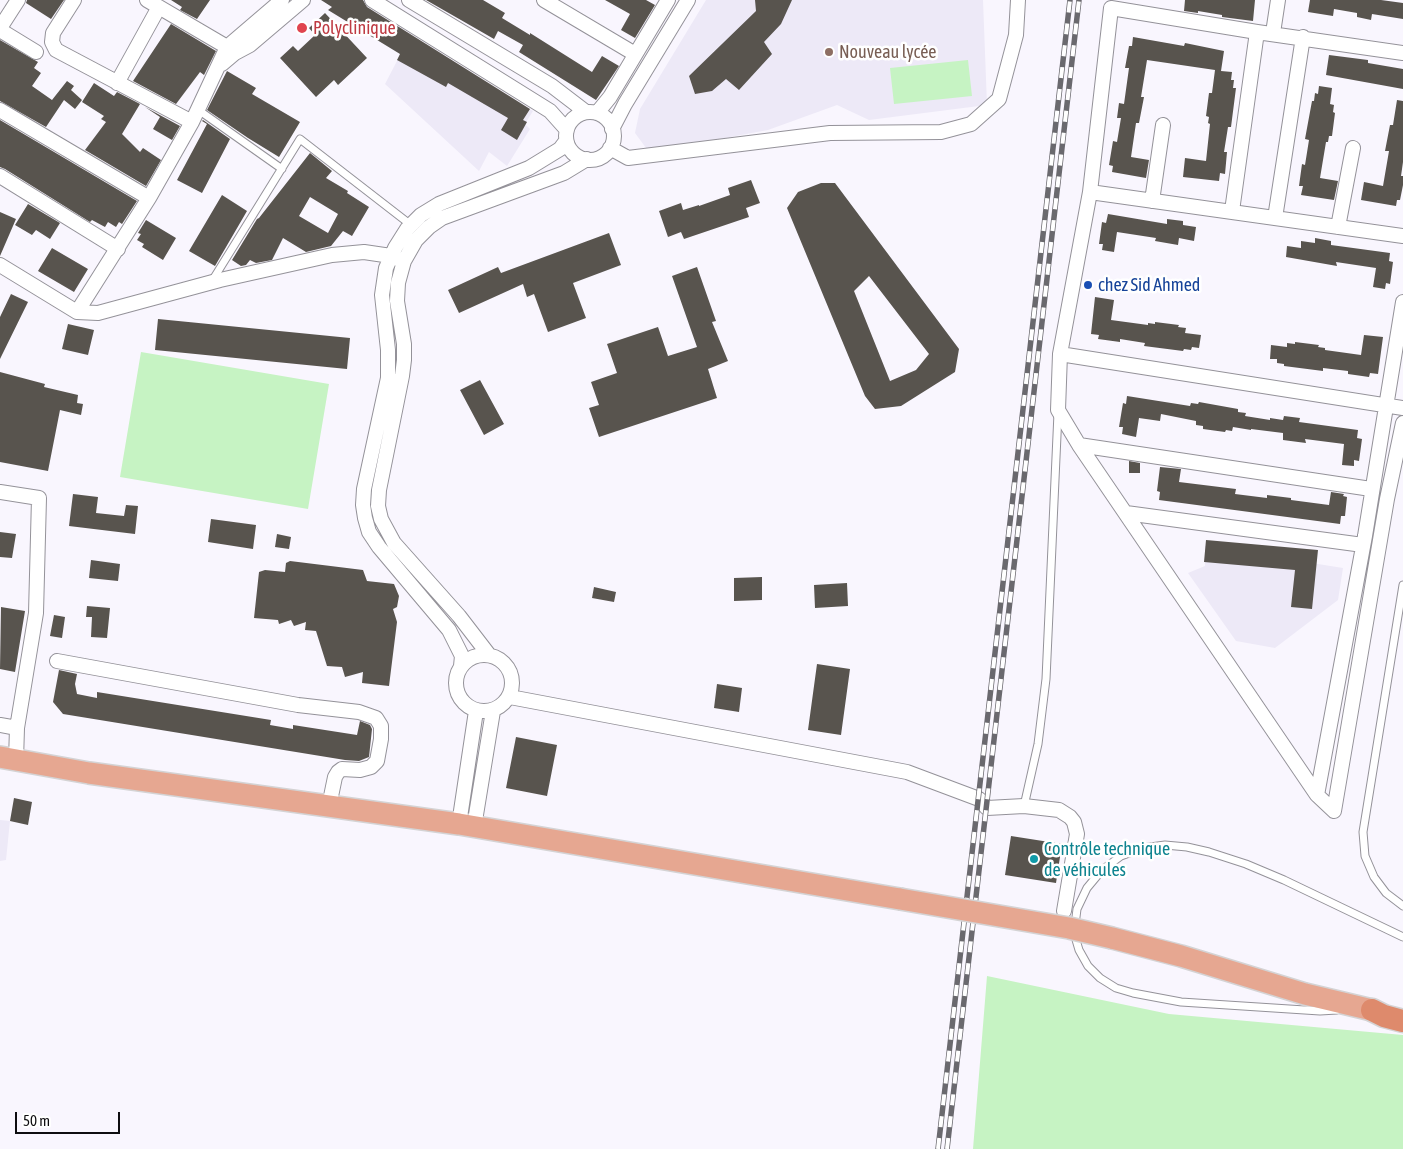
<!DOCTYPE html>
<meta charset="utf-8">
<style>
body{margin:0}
#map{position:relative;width:1403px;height:1149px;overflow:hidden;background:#f9f6fe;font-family:"Asap Condensed",sans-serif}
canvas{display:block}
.scale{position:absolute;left:15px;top:1112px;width:105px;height:22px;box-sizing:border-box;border:2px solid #0e0d10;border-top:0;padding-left:6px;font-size:15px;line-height:18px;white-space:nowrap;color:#0e0d10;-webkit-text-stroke:4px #fff;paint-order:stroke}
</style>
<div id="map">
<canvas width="1403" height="1149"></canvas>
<div class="scale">50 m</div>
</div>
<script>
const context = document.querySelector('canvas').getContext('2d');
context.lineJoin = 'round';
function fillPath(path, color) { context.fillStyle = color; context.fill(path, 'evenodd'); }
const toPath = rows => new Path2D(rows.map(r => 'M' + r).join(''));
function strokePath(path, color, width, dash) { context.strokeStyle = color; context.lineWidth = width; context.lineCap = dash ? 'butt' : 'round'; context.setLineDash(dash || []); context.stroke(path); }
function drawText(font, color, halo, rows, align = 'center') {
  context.font = font + ' "Asap Condensed",sans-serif'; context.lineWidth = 5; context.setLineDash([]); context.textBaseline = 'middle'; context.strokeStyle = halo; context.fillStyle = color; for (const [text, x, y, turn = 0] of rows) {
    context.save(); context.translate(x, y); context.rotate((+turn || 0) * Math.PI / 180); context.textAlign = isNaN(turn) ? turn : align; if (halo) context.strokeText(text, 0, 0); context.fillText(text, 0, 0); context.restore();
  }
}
const built = toPath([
 [706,0,983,0,987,105,869,120,837,105,768,130,649,152,635,133,640,109],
 [409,38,533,111,525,124,530,129,507,166,489,152,479,171,385,84],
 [1205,546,1343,568,1338,600,1275,648,1236,641,1188,573,1205,566],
 [0,820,10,821,6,860,0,861]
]);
const green = toPath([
 [968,60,972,96,894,104,890,68],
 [141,352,329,384,308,509,120,477],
 [987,976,1169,1014,1403,1035,1403,1149,973,1149]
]);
const building = toPath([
 [27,0,64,0,51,19,26,3],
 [171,0,210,0,197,19,180,10,182,7],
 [321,0,363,0,367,7,530,109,523,120,527,122,517,140,501,130,508,118,448,83,446,87,397,60,400,54,328,10,332,7],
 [426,0,483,0,505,13,502,18,530,35,530,33,592,72,602,56,619,66,596,100,519,52,523,45,498,31,494,39],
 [605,0,646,0,655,5,635,38,621,30,630,14],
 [755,0,792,0,781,24,764,42,772,54,739,90,726,79,712,91,695,94,689,76,756,11],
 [1185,0,1255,0,1253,21,1222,17,1222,15,1198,11,1198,13,1184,11],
 [1310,0,1381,0,1403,3,1403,19,1372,14,1371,20,1357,17,1357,13,1334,9,1333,16,1308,12],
 [325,13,367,58,338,85,334,80,316,97,280,58,293,46,298,51,315,35,309,28],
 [171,24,216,51,204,75,200,72,176,104,133,81],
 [1133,37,1184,46,1185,43,1224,51,1221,71,1232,72,1231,80,1234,80,1233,88,1236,88,1231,127,1228,127,1224,152,1227,152,1225,174,1220,173,1219,181,1183,177,1185,158,1206,161,1210,124,1208,123,1209,117,1206,116,1209,93,1212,93,1215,70,1147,60,1141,97,1144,97,1139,123,1136,123,1131,157,1149,160,1146,178,1112,172,1113,166,1109,165,1113,141,1117,142,1121,118,1117,118,1119,103,1124,104,1129,68,1125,68,1129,46,1132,46],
 [0,40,38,62,34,68,41,73,32,86,52,100,67,81,74,86,71,90,82,100,75,109,64,100,46,127,0,101],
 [1329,55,1368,60,1368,63,1403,69,1403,89,1326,75],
 [227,71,256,88,252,94,300,122,279,157,248,138,207,110],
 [94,83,114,96,117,92,140,104,122,134,140,152,143,148,161,160,146,186,85,150,106,122,101,119,104,116,82,102],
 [1319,86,1332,88,1330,104,1334,105,1333,112,1335,113,1332,136,1329,136,1328,142,1326,142,1320,178,1338,181,1334,200,1301,195,1303,186,1299,186,1302,164,1305,165,1309,140,1305,139,1312,101,1314,101,1315,93,1318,94],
 [1397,100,1403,101,1403,162,1401,176,1403,176,1403,185,1400,200,1397,200,1396,206,1361,200,1364,182,1383,186,1389,151,1385,151,1390,125,1393,125],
 [145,107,180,126,172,140,153,129,160,117],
 [0,120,137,201,122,224,119,222,116,227,108,222,105,227,92,220,90,222,5,169,0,167],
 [203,120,230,139,202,193,177,180,207,124,202,121],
 [310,153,332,171,326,178,348,191,347,193,369,207,352,236,343,231,331,246,306,252,283,238,272,260,256,263,250,260,246,265,241,266,232,260,257,219,259,218],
 [310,197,338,214,328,233,299,216],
 [751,180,760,203,746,208,749,217,684,239,681,232,668,237,659,211,681,203,683,210,699,205,699,206,730,195,728,188],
 [821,183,835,183,959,349,955,372,901,406,875,409,865,396,787,208,798,192],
 [869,276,929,354,916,370,890,381,854,291],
 [222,195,247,211,215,266,189,251],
 [28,204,60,223,50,239,36,230,32,235,15,225],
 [0,212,16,219,0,256],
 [1108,214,1167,224,1167,219,1183,221,1183,225,1196,227,1194,241,1179,238,1178,245,1155,241,1156,238,1117,232,1114,252,1102,250,1103,244,1099,244,1102,222,1106,223],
 [146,220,176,238,163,260,142,247,144,244,137,240,141,234,138,233],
 [609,233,621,265,573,283,586,318,548,332,534,294,527,297,523,284,459,313,448,290,498,267,501,273],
 [1315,238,1331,241,1331,245,1390,253,1389,261,1393,262,1390,284,1386,283,1385,289,1373,287,1376,268,1336,262,1337,266,1286,257,1287,246,1301,248,1301,241,1315,243],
 [52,248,88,269,74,292,38,271],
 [697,267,716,321,712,322,728,361,708,369,717,398,599,437,589,408,599,405,591,382,617,373,607,344,658,327,668,356,697,347,672,276],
 [11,294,28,302,0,359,0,317],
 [1095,297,1114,300,1111,320,1148,325,1148,323,1155,324,1155,322,1179,325,1178,327,1186,328,1185,333,1201,335,1199,348,1192,347,1191,350,1184,349,1183,351,1144,346,1145,343,1120,339,1120,342,1098,339,1099,335,1091,334],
 [158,319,350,338,347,369,155,350],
 [68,324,94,330,88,355,62,349],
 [1364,335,1383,337,1378,374,1370,373,1369,377,1348,374,1348,371,1323,368,1323,371,1284,366,1284,364,1277,363,1277,359,1270,359,1271,345,1287,347,1287,343,1295,344,1295,342,1319,345,1318,347,1325,348,1325,350,1361,355],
 [0,372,45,384,44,387,78,395,77,403,83,404,81,415,60,410,48,471,0,462],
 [480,380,504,424,484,435,460,390],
 [1127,396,1190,406,1191,403,1198,404,1199,402,1238,409,1238,412,1246,413,1245,416,1270,420,1270,418,1283,420,1284,416,1300,418,1299,422,1358,430,1357,438,1362,439,1359,461,1354,460,1354,466,1342,465,1344,444,1305,439,1306,443,1283,440,1283,433,1251,429,1251,430,1233,427,1232,431,1226,430,1225,432,1203,429,1203,426,1196,425,1196,421,1161,414,1160,421,1139,418,1136,437,1122,434,1123,427,1119,427,1123,403,1126,404],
 [1129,461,1140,463,1140,473,1129,473],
 [1160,467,1181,469,1179,482,1236,489,1235,494,1267,498,1267,495,1291,498,1291,500,1329,505,1331,492,1344,494,1343,496,1347,497,1345,516,1341,516,1340,524,1159,500,1160,492,1157,491],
 [73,494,98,497,96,513,124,516,126,505,138,506,135,534,69,526],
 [211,519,256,525,253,549,208,542],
 [0,532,16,534,12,558,0,557],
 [277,534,291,537,289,549,275,547],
 [1206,540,1318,550,1312,609,1291,607,1295,570,1204,562],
 [91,560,120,564,118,581,89,578],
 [290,561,363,570,367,581,394,584,399,596,397,607,393,609,397,622,389,686,362,683,363,672,345,677,342,667,327,666,316,631,305,630,306,622,294,626,291,620,279,624,278,620,254,618,259,572,265,570,285,572,286,563],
 [762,577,762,600,734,601,734,578],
 [847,583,848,606,815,608,814,585],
 [594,587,616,592,614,602,592,598],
 [87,606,110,608,107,638,91,637,92,617,86,617],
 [1,607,25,611,15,672,0,669],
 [54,615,65,617,62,638,50,636],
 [817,664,850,669,841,735,808,730],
 [59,670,77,674,75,684,77,694,97,698,97,692,271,720,270,725,293,729,293,725,357,735,360,721,370,725,372,729,369,757,359,761,345,760,63,714,53,702],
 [717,684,742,688,739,712,714,708],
 [516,737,557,745,547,796,506,788],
 [14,798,32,802,28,825,10,821],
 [1011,836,1062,844,1056,883,1005,875]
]);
const service = toPath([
 [197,109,282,169],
 [212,281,300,139,411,225],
 [1403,585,1363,832,1365,856,1374,877,1386,893,1403,906],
 [1024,806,1038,744,1046,679,1058,413],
 [1337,1010,1320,1011,1181,1002,1133,993,1116,988,1100,978,1088,966,1079,950,1074,933,1077,909,1087,888,1102,870,1121,856,1143,848,1165,845,1187,847,1209,852,1246,864,1284,880,1403,937]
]);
const minor = toPath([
 [74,0,53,33,52,42,56,50,192,122,227,47,282,0],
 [147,0,227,47],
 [372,0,550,111,567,130],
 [409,0,552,86,586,112],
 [544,0,635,54],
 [0,28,18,0],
 [0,30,36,52],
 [1273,33,1278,0],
 [222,64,235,53,250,45,303,0],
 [117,83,159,7],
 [0,110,149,198],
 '566 136a24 24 0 1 1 48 0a24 24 0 1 1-48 0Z',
 [597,113,610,97,668,0],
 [612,129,625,104,688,0],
 [610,148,628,158,830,133,941,132,971,124,999,99,1016,35,1018,0],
 [0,176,118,249],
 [1090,192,1403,236],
 [1152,201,1163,125],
 [1232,211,1257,32],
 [1275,218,1303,37],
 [1338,227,1353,148],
 [0,265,77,312,98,313,220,280,332,255,364,252,391,256,398,259],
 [77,312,149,198,192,122],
 [1060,354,1403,408],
 [1079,445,1371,489],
 [0,492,39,498,36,613,17,728,16,760],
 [1126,513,1363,545],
 '456 683a28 28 0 1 1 56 0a28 28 0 1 1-56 0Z',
 [489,655,459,616,394,543,381,519,378,506,379,490,402,376,404,360,404,344,397,301,398,283,404,261,416,240,429,227,442,218,564,173,587,159],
 [57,661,298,705,359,712,376,718,381,726,381,739,377,761,371,767,360,770,342,769,338,772,335,777,329,806],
 [461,666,462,656,449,630,379,547,369,532,365,518,363,505,364,489,388,378,388,350,382,295,386,268,395,248,407,229,421,215,439,204,529,168,560,149,566,141],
 [510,697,907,772,979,799,987,808,1024,806,1059,810,1070,817,1074,822,1077,834,1064,911],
 [0,725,17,728],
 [1317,795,1079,445,1058,410,1060,354,1090,192,1111,8,1257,32,1403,53],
 [1334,811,1317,795,1365,536,1403,302],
 [1334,811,1387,499,1403,423],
 [459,824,476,711],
 [474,827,493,711]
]);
const primary = toPath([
 [0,757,89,773,459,824,900,899],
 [1112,938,1181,956,1305,994,1372,1010]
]);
const trunk = toPath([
 [1372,1010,1384,1016,1403,1021]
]);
const rail = toPath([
 [938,1149,1070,0],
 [947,1149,1079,0]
]);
const primaryBridge = toPath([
 [900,899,1069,928,1112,938]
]);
const markers = [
 [302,28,6,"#e0444e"],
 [829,52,5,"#8d6e63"],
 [1088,285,5,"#1a4fb4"],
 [1034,859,5,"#0f9aa8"]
];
const healthNames = [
 ["Polyclinique",313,28]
];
const educationNames = [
 ["Nouveau lycée",839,52]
];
const transitNames = [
 ["chez Sid Ahmed",1098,285]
];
const cultureNames = [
 ["Contrôle technique",1044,849],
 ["de véhicules",1044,870]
];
fillPath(built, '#ede9f7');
fillPath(green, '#c6f3c3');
fillPath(building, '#58544e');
strokePath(service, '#949299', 9);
strokePath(minor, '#949299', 16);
strokePath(primary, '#d4d3d4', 24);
strokePath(trunk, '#d4d3d4', 25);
strokePath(service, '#fff', 7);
strokePath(minor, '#fff', 14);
strokePath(primary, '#e6a791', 21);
strokePath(trunk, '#de8a6c', 22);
strokePath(rail, '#6a696e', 5.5);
strokePath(rail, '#fff', 4, [11]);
strokePath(primaryBridge, '#d4d3d4', 24, []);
strokePath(primaryBridge, '#e6a791', 21);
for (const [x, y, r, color] of markers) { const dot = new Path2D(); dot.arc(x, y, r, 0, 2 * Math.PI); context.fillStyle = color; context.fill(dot); strokePath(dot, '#fff', 2); }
drawText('18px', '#be3a42', '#fff', healthNames, 'left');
drawText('18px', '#785e54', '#fff', educationNames, 'left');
drawText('18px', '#164399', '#fff', transitNames, 'left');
drawText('18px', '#0d838f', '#fff', cultureNames, 'left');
</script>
